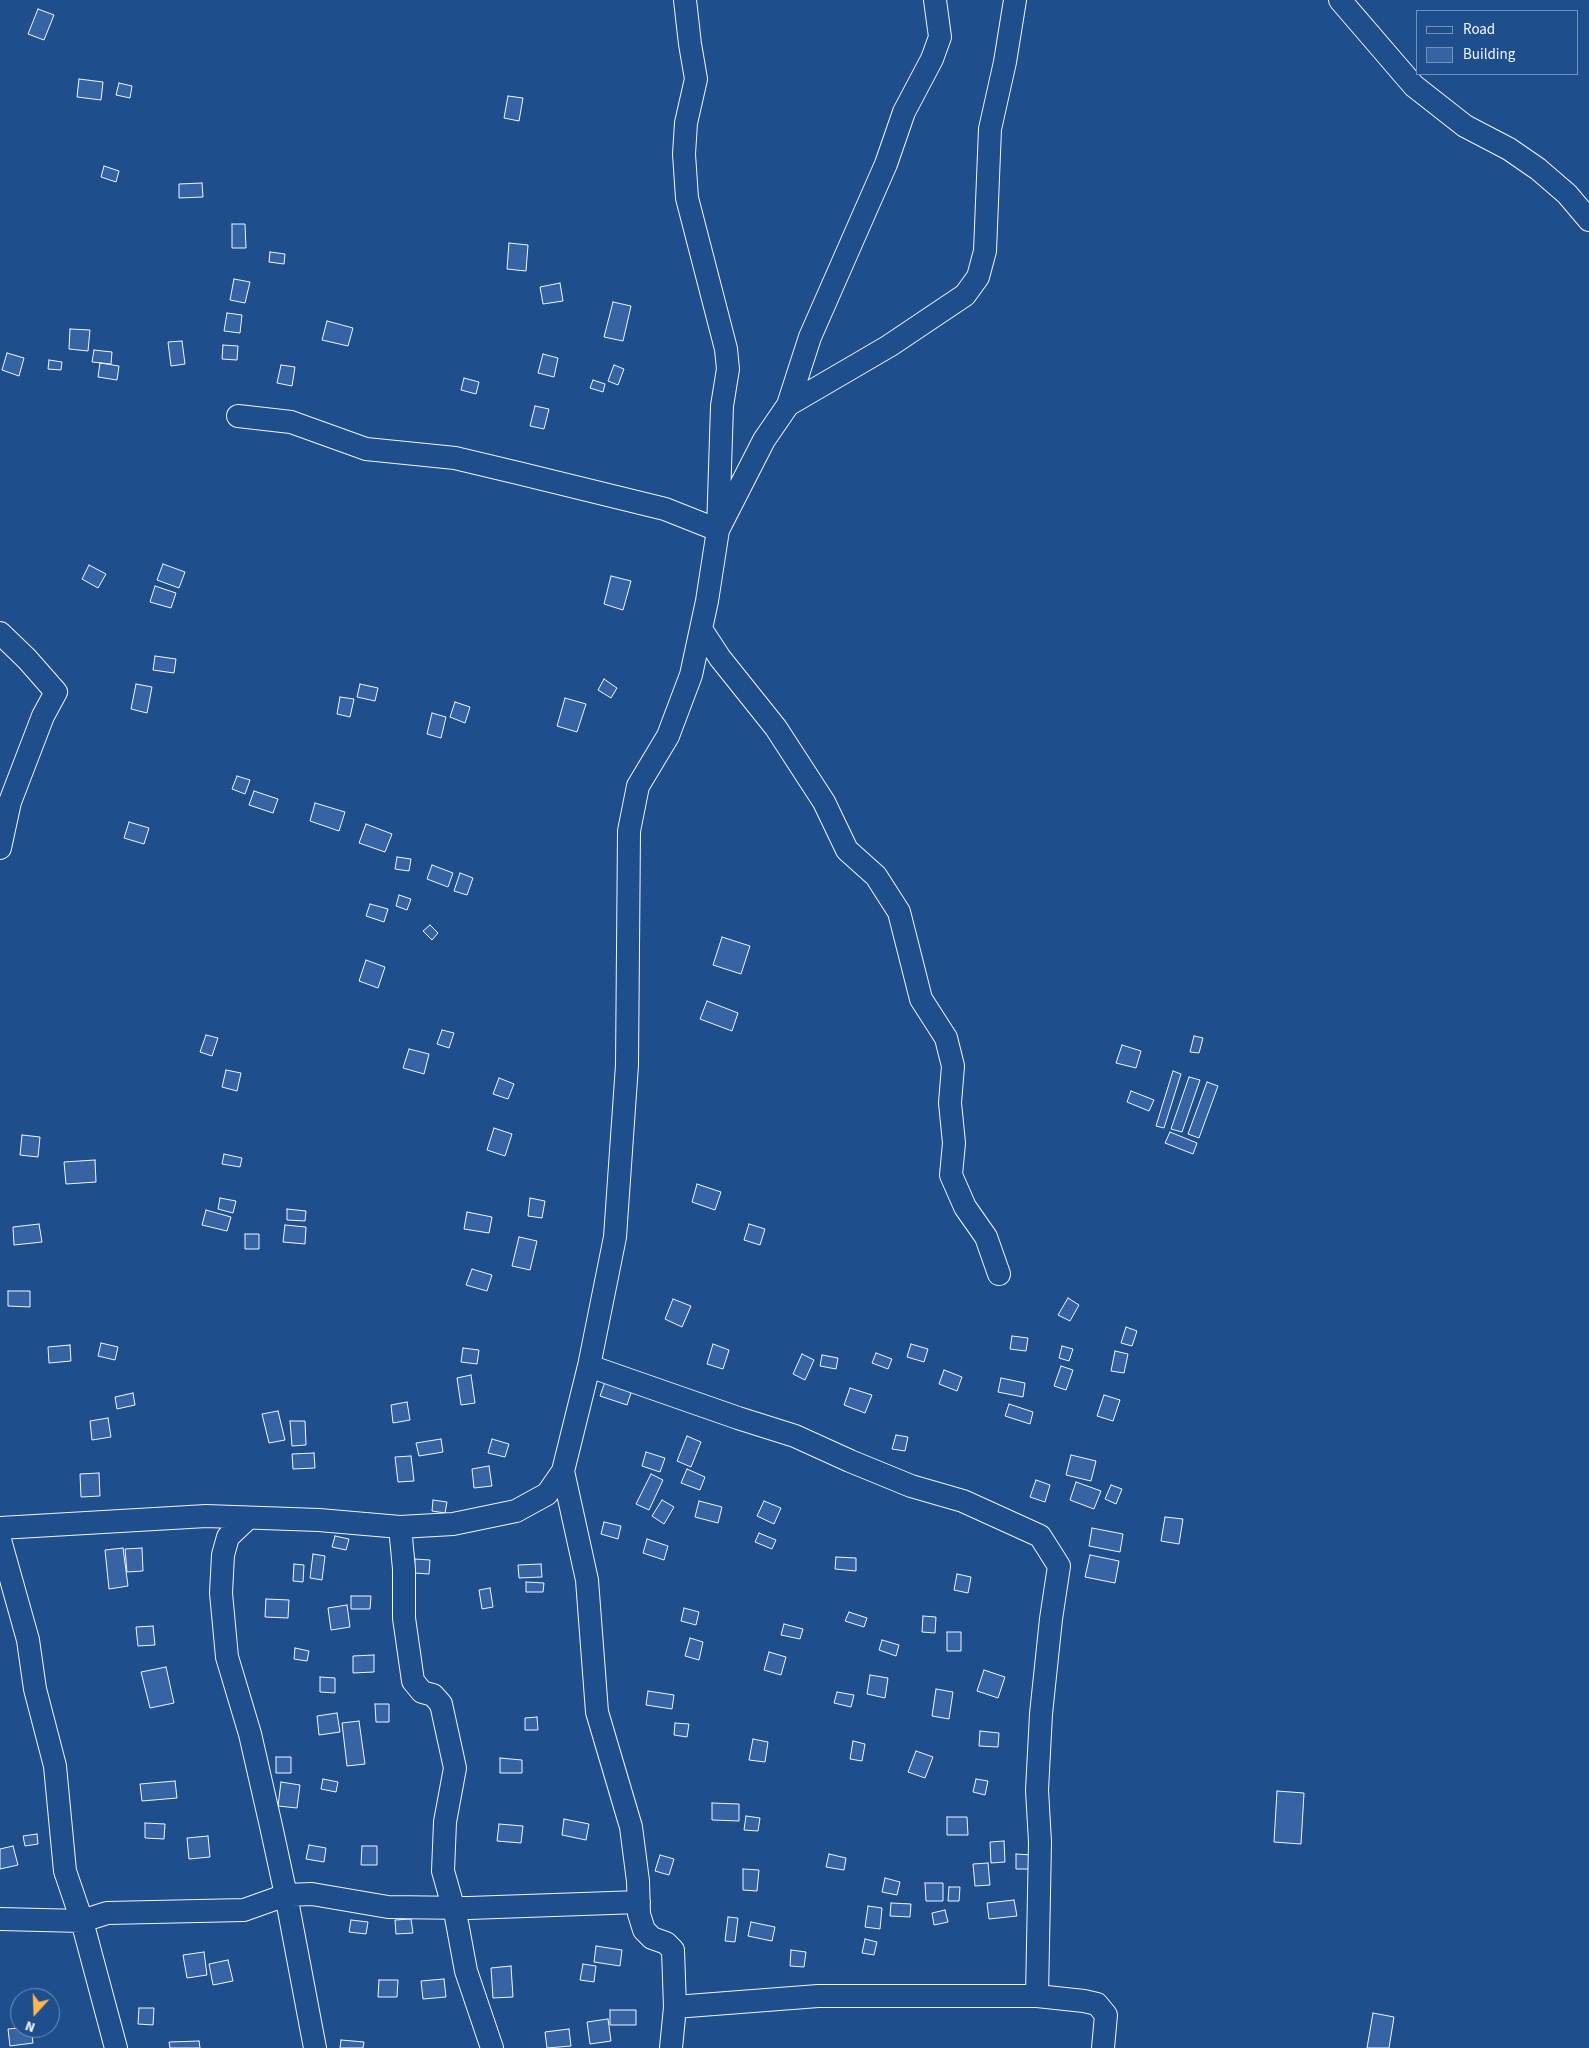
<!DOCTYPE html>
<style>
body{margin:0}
#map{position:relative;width:1589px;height:2048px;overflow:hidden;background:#1f4e8c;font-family:"Source Sans 3",sans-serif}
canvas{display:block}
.legend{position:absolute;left:1416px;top:10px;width:162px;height:65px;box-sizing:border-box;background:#1f4e8c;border:1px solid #7391ba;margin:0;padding:6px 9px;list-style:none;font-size:15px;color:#f2f6ff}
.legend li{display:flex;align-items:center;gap:10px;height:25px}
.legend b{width:25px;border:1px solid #7391ba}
.north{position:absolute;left:10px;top:1988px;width:50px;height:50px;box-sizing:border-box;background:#1f4e8c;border:1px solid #7391ba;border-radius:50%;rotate:200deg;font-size:14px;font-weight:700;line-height:20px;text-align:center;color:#f2f6ff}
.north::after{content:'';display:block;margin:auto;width:18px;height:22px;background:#ffb74d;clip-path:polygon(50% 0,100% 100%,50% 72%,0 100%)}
</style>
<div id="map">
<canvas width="1589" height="2048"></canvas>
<ul class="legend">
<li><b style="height:6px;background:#1f4e8c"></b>Road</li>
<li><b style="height:14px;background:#3563a3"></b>Building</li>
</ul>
<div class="north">N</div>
</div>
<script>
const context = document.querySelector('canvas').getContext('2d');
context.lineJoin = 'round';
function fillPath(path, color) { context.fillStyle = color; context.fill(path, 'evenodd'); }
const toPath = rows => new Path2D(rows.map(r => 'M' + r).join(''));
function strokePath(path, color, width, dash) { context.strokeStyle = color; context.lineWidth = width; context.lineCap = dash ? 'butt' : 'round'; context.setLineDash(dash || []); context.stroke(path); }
const building = toPath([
 [38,9,54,15,44,40,28,34,38,9],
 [79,79,103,82,101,100,77,97,79,79],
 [119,83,132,86,130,98,116,95,119,83],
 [508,96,523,98,519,121,504,118,508,96],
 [104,166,119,171,116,182,101,177,104,166],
 [202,183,203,197,179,198,179,184,202,183],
 [232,224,245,224,246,248,232,248,232,224],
 [509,243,528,245,526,271,507,269,509,243],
 [270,252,285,254,284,264,269,262,270,252],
 [234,279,250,282,245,303,230,300,234,279],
 [560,283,563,301,543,304,540,287,560,283],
 [613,302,631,306,623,341,604,337,613,302],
 [227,313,242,315,240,333,224,331,227,313],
 [327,321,353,328,348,346,322,340,327,321],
 [70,329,90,330,88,351,69,349,70,329],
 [182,341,185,364,171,366,168,342,182,341],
 [223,345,238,346,237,360,222,359,223,345],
 [94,350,112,352,111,364,92,362,94,350],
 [7,353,24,358,19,376,2,370,7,353],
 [543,354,558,358,554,377,538,373,543,354],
 [49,360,62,362,61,370,48,369,49,360],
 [100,363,119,366,117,380,98,377,100,363],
 [281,365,295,367,292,386,277,383,281,365],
 [614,365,624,369,618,385,608,381,614,365],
 [464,378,479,382,476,394,461,390,464,378],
 [593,380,605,384,603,392,590,388,593,380],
 [535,406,549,409,544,429,530,426,535,406],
 [163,564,185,572,179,588,157,580,163,564],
 [89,565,106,574,98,588,82,579,89,565],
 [611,576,631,581,623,610,604,604,611,576],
 [155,586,176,593,171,608,150,602,155,586],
 [155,656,176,659,174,673,153,670,155,656],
 [604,679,617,688,611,698,598,690,604,679],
 [136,684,152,687,147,713,131,709,136,684],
 [360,684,378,688,375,701,357,697,360,684],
 [340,697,354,699,350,717,337,714,340,697],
 [565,698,586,704,577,732,557,726,565,698],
 [455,702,470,707,465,723,450,717,455,702],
 [432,713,446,717,441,738,427,734,432,713],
 [237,776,250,780,245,794,232,789,237,776],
 [254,791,278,799,273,813,249,805,254,791],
 [315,803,345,812,339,831,310,821,315,803],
 [129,822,149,828,144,844,124,838,129,822],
 [366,824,392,834,385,852,359,843,366,824],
 [397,857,411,859,409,871,395,869,397,857],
 [432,865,453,873,448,887,427,879,432,865],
 [460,873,473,878,467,895,454,891,460,873],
 [399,895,411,899,407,910,396,906,399,895],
 [370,904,388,909,384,922,366,916,370,904],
 [430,925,438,933,432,940,423,931,430,925],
 [722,937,750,946,741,974,713,965,722,937],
 [366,960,385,967,378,988,359,981,366,960],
 [707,1001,738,1013,732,1031,700,1019,707,1001],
 [442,1030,454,1033,449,1048,437,1044,442,1030],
 [206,1035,218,1038,212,1056,200,1052,206,1035],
 [1194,1036,1203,1038,1199,1053,1190,1052,1194,1036],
 [1122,1045,1141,1051,1136,1068,1116,1063,1122,1045],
 [409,1049,429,1054,424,1074,403,1068,409,1049],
 [226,1070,241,1073,237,1091,222,1087,226,1070],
 [1173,1071,1181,1074,1164,1128,1156,1126,1173,1071],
 [1189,1077,1200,1080,1182,1132,1171,1129,1189,1077],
 [499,1078,514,1084,508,1099,493,1094,499,1078],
 [1207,1082,1218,1086,1199,1138,1188,1134,1207,1082],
 [1131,1091,1154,1100,1149,1111,1127,1102,1131,1091],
 [494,1128,512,1134,505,1156,487,1150,494,1128],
 [1170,1132,1197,1143,1193,1154,1165,1143,1170,1132],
 [22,1135,40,1137,38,1157,20,1155,22,1135],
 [224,1154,242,1158,240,1167,222,1164,224,1154],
 [95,1160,96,1182,66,1184,64,1162,95,1160],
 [697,1184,721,1192,715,1210,692,1202,697,1184],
 [220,1198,236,1201,233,1213,218,1209,220,1198],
 [530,1198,545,1201,542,1218,528,1216,530,1198],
 [287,1209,306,1211,305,1221,287,1220,287,1209],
 [206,1210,231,1217,227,1231,202,1225,206,1210],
 [467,1212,492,1217,489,1233,464,1229,467,1212],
 [39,1224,42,1242,14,1245,13,1227,39,1224],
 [749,1224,765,1229,760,1245,744,1240,749,1224],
 [285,1225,306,1227,305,1244,283,1242,285,1225],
 [245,1234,259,1234,259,1249,245,1249,245,1234],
 [519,1237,537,1241,530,1270,512,1266,519,1237],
 [472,1269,492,1275,487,1291,466,1285,472,1269],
 [8,1291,30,1291,30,1307,8,1306,8,1291],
 [1068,1298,1079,1305,1070,1321,1058,1315,1068,1298],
 [673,1299,691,1306,682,1327,665,1319,673,1299],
 [1126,1327,1137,1331,1132,1346,1121,1343,1126,1327],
 [1012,1336,1028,1338,1026,1351,1010,1349,1012,1336],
 [101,1343,118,1347,115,1360,98,1356,101,1343],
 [713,1344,729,1350,723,1369,707,1364,713,1344],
 [911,1344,928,1349,924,1362,907,1357,911,1344],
 [70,1345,71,1361,49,1363,48,1347,70,1345],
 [1062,1346,1073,1349,1069,1361,1059,1358,1062,1346],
 [463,1348,479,1350,477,1364,461,1362,463,1348],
 [1115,1351,1128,1354,1124,1373,1111,1371,1115,1351],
 [876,1353,892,1359,888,1369,872,1363,876,1353],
 [802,1354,814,1360,805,1380,793,1374,802,1354],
 [822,1355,838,1358,836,1369,820,1366,822,1355],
 [1061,1366,1073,1370,1066,1390,1054,1386,1061,1366],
 [944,1370,962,1377,957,1391,939,1384,944,1370],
 [471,1375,475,1403,461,1405,457,1378,471,1375],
 [1001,1378,1025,1383,1023,1397,998,1392,1001,1378],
 [606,1379,633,1387,627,1405,600,1396,606,1379],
 [850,1388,872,1395,865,1413,844,1405,850,1388],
 [133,1393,135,1405,117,1409,115,1397,133,1393],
 [1104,1395,1120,1400,1113,1421,1097,1416,1104,1395],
 [407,1402,410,1420,393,1423,391,1405,407,1402],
 [1009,1404,1033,1412,1030,1424,1005,1416,1009,1404],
 [278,1411,285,1440,269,1443,262,1414,278,1411],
 [108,1418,111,1437,92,1440,90,1421,108,1418],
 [290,1421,305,1421,306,1445,292,1446,290,1421],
 [896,1435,908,1437,905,1451,892,1449,896,1435],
 [687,1436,701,1442,691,1467,677,1461,687,1436],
 [441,1439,443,1452,419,1456,416,1443,441,1439],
 [492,1439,509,1444,505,1457,488,1453,492,1439],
 [646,1452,665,1458,660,1472,642,1466,646,1452],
 [314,1453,315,1468,293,1469,292,1454,314,1453],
 [1071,1455,1096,1461,1091,1481,1066,1475,1071,1455],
 [411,1456,414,1481,398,1482,395,1457,411,1456],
 [489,1466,492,1486,474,1488,472,1469,489,1466],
 [687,1469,705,1477,700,1490,681,1483,687,1469],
 [99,1473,100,1496,81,1497,80,1474,99,1473],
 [651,1474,663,1480,649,1510,636,1504,651,1474],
 [1036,1480,1050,1485,1045,1502,1030,1497,1036,1480],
 [1076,1482,1101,1491,1094,1509,1070,1500,1076,1482],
 [1111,1485,1122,1489,1116,1504,1105,1499,1111,1485],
 [433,1500,447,1502,445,1513,432,1511,433,1500],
 [662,1500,674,1507,664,1524,652,1516,662,1500],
 [699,1501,722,1507,718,1523,695,1517,699,1501],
 [764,1501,781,1508,774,1524,757,1516,764,1501],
 [1165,1517,1183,1519,1179,1544,1161,1541,1165,1517],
 [604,1522,621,1526,618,1539,601,1534,604,1522],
 [1092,1528,1123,1534,1120,1552,1089,1546,1092,1528],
 [759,1533,776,1540,772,1549,755,1542,759,1533],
 [335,1536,349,1539,346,1550,332,1547,335,1536],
 [647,1539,668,1546,664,1560,643,1553,647,1539],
 [123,1548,128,1586,109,1589,105,1550,123,1548],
 [142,1548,143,1571,127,1572,125,1549,142,1548],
 [313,1554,325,1556,322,1580,310,1578,313,1554],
 [1090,1555,1119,1561,1115,1583,1085,1577,1090,1555],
 [836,1557,856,1558,856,1571,835,1569,836,1557],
 [415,1559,430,1560,429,1574,414,1573,415,1559],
 [294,1564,304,1565,303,1582,293,1581,294,1564],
 [541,1564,542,1577,519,1578,518,1565,541,1564],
 [957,1574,971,1577,968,1593,954,1590,957,1574],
 [526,1582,544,1583,543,1592,526,1592,526,1582],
 [490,1588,493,1607,482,1609,479,1590,490,1588],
 [351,1596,371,1596,370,1609,351,1609,351,1596],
 [266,1599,289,1600,288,1618,265,1617,266,1599],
 [347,1605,350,1627,331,1630,328,1608,347,1605],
 [684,1608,699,1612,696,1625,681,1621,684,1608],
 [849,1612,867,1618,864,1627,845,1621,849,1612],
 [923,1616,936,1617,935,1633,922,1632,923,1616],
 [784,1624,803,1629,800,1639,781,1635,784,1624],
 [153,1626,155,1645,138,1646,136,1627,153,1626],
 [947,1632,961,1632,961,1651,947,1651,947,1632],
 [690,1638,703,1642,699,1660,685,1656,690,1638],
 [882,1640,899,1645,896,1656,879,1650,882,1640],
 [295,1648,309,1651,307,1661,294,1659,295,1648],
 [769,1652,786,1657,781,1675,764,1670,769,1652],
 [374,1655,374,1672,353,1673,353,1656,374,1655],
 [166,1667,174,1703,150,1708,141,1672,166,1667],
 [984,1670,1005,1677,998,1698,977,1691,984,1670],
 [870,1675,888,1678,885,1698,867,1694,870,1675],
 [320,1677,335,1678,335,1693,320,1692,320,1677],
 [936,1689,953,1692,949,1719,932,1716,936,1689],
 [648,1691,674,1695,672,1709,646,1705,648,1691],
 [837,1692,854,1695,851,1707,834,1703,837,1692],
 [375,1704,389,1704,389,1722,376,1722,375,1704],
 [337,1713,340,1732,319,1735,317,1716,337,1713],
 [537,1717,538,1730,525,1730,525,1718,537,1717],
 [359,1721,365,1764,347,1766,342,1723,359,1721],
 [675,1723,689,1724,687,1737,674,1735,675,1723],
 [980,1731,999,1733,998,1747,979,1746,980,1731],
 [753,1739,768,1742,765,1762,749,1760,753,1739],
 [853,1741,865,1744,862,1761,850,1759,853,1741],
 [916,1751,933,1757,925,1778,908,1772,916,1751],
 [276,1757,291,1757,291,1773,276,1773,276,1757],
 [500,1758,522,1760,522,1773,500,1773,500,1758],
 [323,1779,338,1782,336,1792,321,1789,323,1779],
 [976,1779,988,1781,985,1795,973,1792,976,1779],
 [175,1781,177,1798,142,1801,140,1784,175,1781],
 [281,1782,300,1785,297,1808,278,1806,281,1782],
 [1277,1791,1304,1793,1301,1844,1274,1842,1277,1791],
 [712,1803,739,1804,739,1821,712,1820,712,1803],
 [746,1816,760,1818,758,1831,744,1830,746,1816],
 [947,1817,967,1817,968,1835,947,1835,947,1817],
 [564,1819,589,1824,586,1840,562,1835,564,1819],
 [145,1823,165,1824,164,1839,145,1838,145,1823],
 [499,1824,523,1826,521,1843,497,1841,499,1824],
 [37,1834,38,1844,25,1846,23,1836,37,1834],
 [208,1836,210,1857,189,1859,187,1838,208,1836],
 [1004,1841,1005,1862,991,1863,990,1842,1004,1841],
 [309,1845,326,1848,324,1862,306,1859,309,1845],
 [13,1846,18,1865,0,1869,0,1849,13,1846],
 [362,1846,377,1846,377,1865,361,1865,362,1846],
 [829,1854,846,1858,844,1870,826,1867,829,1854],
 [1016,1854,1032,1855,1032,1869,1016,1869,1016,1854],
 [660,1855,674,1859,669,1875,655,1871,660,1855],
 [988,1863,990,1885,975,1886,973,1864,988,1863],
 [743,1869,759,1870,757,1891,743,1890,743,1869],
 [885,1878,900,1882,897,1895,882,1892,885,1878],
 [925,1883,943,1883,943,1901,926,1901,925,1883],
 [949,1887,960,1887,959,1901,948,1901,949,1887],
 [1014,1900,1017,1916,989,1919,987,1903,1014,1900],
 [891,1903,911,1904,910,1917,890,1916,891,1903],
 [868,1906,882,1908,880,1929,865,1927,868,1906],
 [945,1910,948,1922,934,1925,932,1913,945,1910],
 [728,1917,738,1918,735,1942,725,1941,728,1917],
 [411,1919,413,1933,396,1934,395,1920,411,1919],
 [351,1920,368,1922,366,1934,349,1932,351,1920],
 [751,1922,775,1927,772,1941,748,1936,751,1922],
 [865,1939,877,1942,874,1955,862,1953,865,1939],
 [596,1946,622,1950,620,1966,594,1962,596,1946],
 [791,1950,806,1952,804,1967,790,1966,791,1950],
 [204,1952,207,1975,187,1978,183,1955,204,1952],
 [228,1960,233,1981,213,1985,209,1964,228,1960],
 [583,1964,596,1966,594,1982,580,1980,583,1964],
 [511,1966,513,1997,493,1998,491,1968,511,1966],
 [444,1979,446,1997,423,1999,421,1981,444,1979],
 [379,1980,398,1980,397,1997,378,1997,379,1980],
 [139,2008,154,2008,153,2025,138,2024,139,2008],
 [610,2010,636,2010,636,2025,610,2025,610,2010],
 [1373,2013,1394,2017,1389,2048,1367,2048,1373,2013],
 [608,2019,611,2041,590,2044,587,2022,608,2019],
 [20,2028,31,2028,33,2043,10,2046,8,2029,20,2028],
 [569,2029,571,2046,547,2048,545,2032,569,2029],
 [341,2040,364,2042,363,2048,340,2048,341,2040],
 [199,2041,200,2048,170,2048,169,2042,199,2041]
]);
const minor = toPath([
 [1340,0,1414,86,1465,126,1509,149,1538,169,1567,194,1589,220],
 [788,405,810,337,886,164,904,112,932,59,940,37,935,0],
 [238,416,291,422,366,449,455,458,518,473,665,509,718,530,722,406,728,369,726,349,687,198,684,154,686,123,696,79,690,44,685,0],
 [701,629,720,658,776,728,824,802,847,850,876,876,899,912,921,999,946,1038,953,1066,950,1103,954,1143,951,1175,965,1207,986,1237,999,1274],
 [0,633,27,659,56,692,43,716,10,802,0,848],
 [589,1366,738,1418,795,1436,850,1461,911,1486,963,1501,1040,1536,1059,1566,1051,1619,1041,1714,1037,1790,1040,1842,1037,1996],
 [563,1471,587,1580,597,1712,631,1827,638,1881,639,1914,644,1930,652,1938,666,1943,673,1950,675,2007,671,2048],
 [247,1519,228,1537,223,1555,221,1593,227,1657,250,1734,271,1826,286,1895,315,2048],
 [400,1527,404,1569,404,1618,413,1681,422,1692,433,1695,441,1704,455,1768,445,1822,443,1871,456,1917,466,1971,492,2048],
 [0,1528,206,1516,319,1520,400,1527,453,1524,516,1511,547,1494,563,1471,589,1366,615,1237,627,1065,629,831,638,786,668,736,691,675,707,601,718,530,764,440,788,405,889,346,965,295,978,277,985,251,990,129,1005,62,1015,0],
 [0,1540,28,1640,35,1689,55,1766,65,1871,82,1921,116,2048],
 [0,1919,82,1921,107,1913,244,1910,286,1895,312,1894,388,1907,469,1908,639,1902],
 [675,2007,818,1996,1037,1996,1084,2001,1097,2004,1106,2015,1103,2048]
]);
fillPath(building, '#3563a3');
strokePath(building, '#f2f6ff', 1);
strokePath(minor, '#f2f6ff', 24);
strokePath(minor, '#1f4e8c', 22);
</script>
